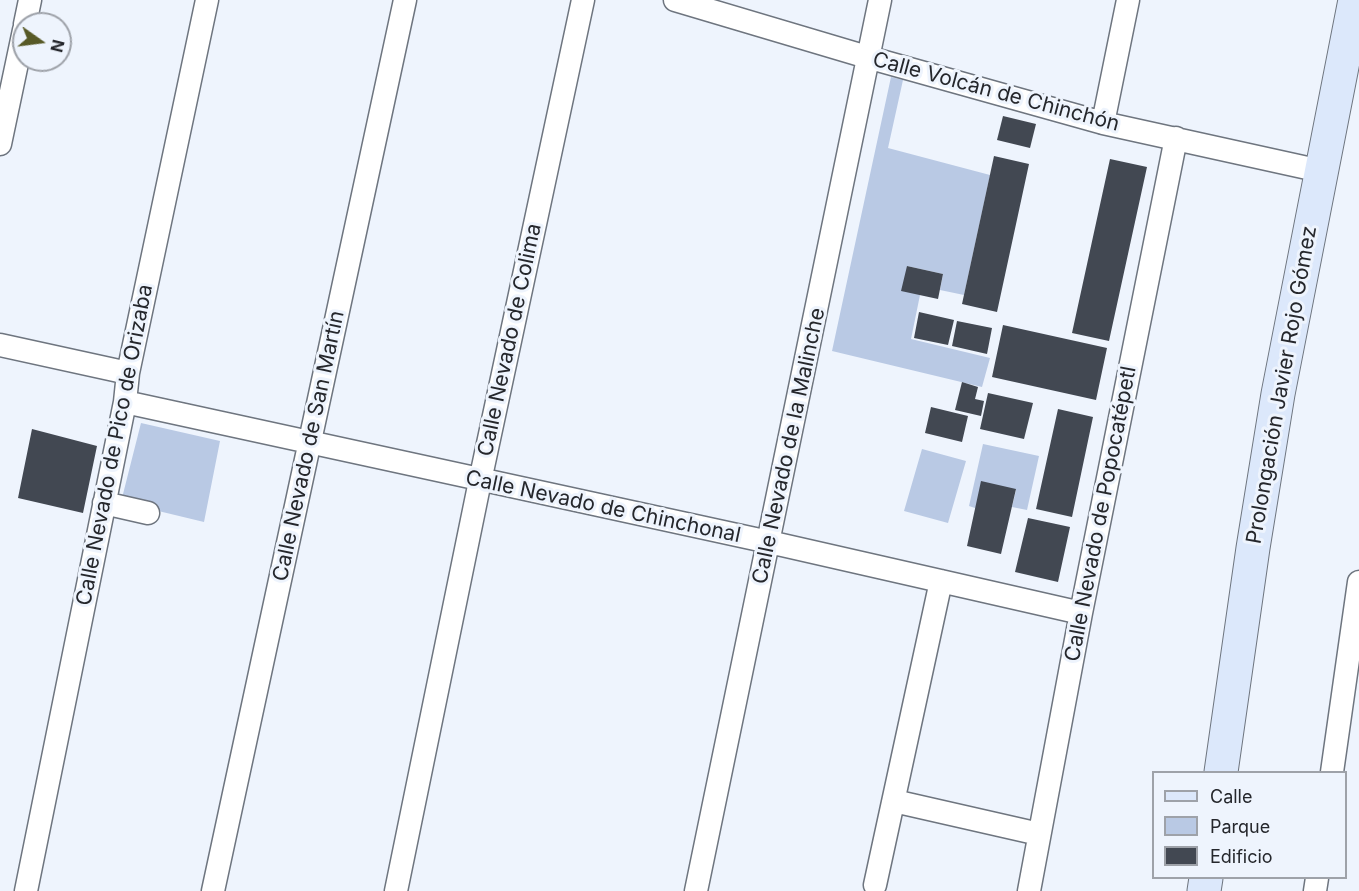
<!DOCTYPE html>
<meta charset="utf-8">
<style>
body{margin:0}
#map{position:relative;width:1359px;height:891px;overflow:hidden;background:#eef4fd;font-family:Inter,sans-serif}
canvas{display:block}
.legend{position:absolute;left:1152px;top:771px;width:195px;height:108px;box-sizing:border-box;background:#eef4fd;border:2px solid #9ea2a9;margin:0;padding:8px 10px;list-style:none;font-size:18px;color:#25272c}
.legend li{display:flex;align-items:center;gap:12px;height:30px}
.legend b{width:30px;border:2px solid #9ea2a9}
.north{position:absolute;left:12px;top:12px;width:60px;height:60px;box-sizing:border-box;background:#eef4fd;border:2px solid #9ea2a9;border-radius:50%;rotate:104deg;font-size:16px;font-weight:700;line-height:24px;text-align:center;color:#25272c}
.north::after{content:'';display:block;margin:auto;width:21px;height:27px;background:#585a27;clip-path:polygon(50% 0,100% 100%,50% 72%,0 100%)}
</style>
<div id="map">
<canvas width="1359" height="891"></canvas>
<ul class="legend">
<li><b style="height:8px;background:#dce8fb"></b>Calle</li>
<li><b style="height:16px;background:#b9c9e4"></b>Parque</li>
<li><b style="height:16px;background:#424852"></b>Edificio</li>
</ul>
<div class="north">N</div>
</div>
<script>
const context = document.querySelector('canvas').getContext('2d');
context.lineJoin = 'round';
function fillPath(path, color) { context.fillStyle = color; context.fill(path, 'evenodd'); }
const toPath = rows => new Path2D(rows.map(r => 'M' + r).join(''));
function strokePath(path, color, width, dash) { context.strokeStyle = color; context.lineWidth = width; context.lineCap = dash ? 'butt' : 'round'; context.setLineDash(dash || []); context.stroke(path); }
function drawText(font, color, halo, rows, align = 'center') {
  context.font = font + ' Inter,sans-serif'; context.lineWidth = 6; context.setLineDash([]); context.textBaseline = 'middle'; context.strokeStyle = halo; context.fillStyle = color; for (const [text, x, y, turn = 0] of rows) {
    context.save(); context.translate(x, y); context.rotate((+turn || 0) * Math.PI / 180); context.textAlign = isNaN(turn) ? turn : align; if (halo) context.strokeText(text, 0, 0); context.fillText(text, 0, 0); context.restore();
  }
}
const green = toPath([
 [891,77,903,80,888,148,990,175,964,295,940,290,943,274,907,266,920,295,911,339,990,358,982,387,832,351],
 [141,423,220,441,204,522,121,502],
 [983,444,1039,456,1027,510,1012,507,1016,490,975,508,969,506],
 [922,449,966,461,948,523,904,511]
]);
const building = toPath([
 [1003,116,1036,124,1030,148,997,140],
 [994,156,1029,164,997,312,962,304],
 [1110,159,1147,167,1109,341,1072,333],
 [907,266,943,274,938,299,901,291],
 [919,312,954,320,948,345,914,338],
 [957,321,992,328,987,354,952,346],
 [1003,325,1107,348,1096,400,992,377],
 [962,382,978,387,975,399,984,401,981,416,955,410],
 [988,393,1033,403,1024,439,980,429],
 [931,407,968,416,962,442,925,433],
 [1058,409,1093,417,1072,517,1036,509],
 [32,429,97,446,83,513,18,498],
 [981,481,1016,489,1001,554,967,546],
 [1028,518,1070,527,1058,582,1015,572]
]);
const street = toPath([
 [675,0,867,57,1103,123,1321,171],
 [25,24,30,0],
 [1103,123,1128,0],
 [0,144,24,30],
 [0,345,128,373],
 [125,402,769,542,1081,613],
 [104,503,148,513],
 [1332,772,1359,582],
 [894,801,1039,834],
 [875,885,941,581],
 [26,891,125,402,128,373,207,0],
 [213,891,405,0],
 [396,891,480,481,583,0],
 [696,891,880,0],
 [1029,891,1081,613,1176,138],
 [1315,891,1317,878]
]);
const secondary = toPath([
 [1221,772,1253,548,1278,394,1355,0],
 [1204,891,1206,878]
]);
const streetNames = [
 ["Calle Volcán de Chinchón",996,92,15],
 ["Calle Nevado de Colima",510,340,-78],
 ["Prolongación Javier Rojo Gómez",1282,385,-80],
 ["Calle Nevado de Pico de Orizaba",115,445,-79],
 ["Calle Nevado de San Martín",309,446,-78],
 ["Calle Nevado de la Malinche",789,446,-78],
 ["Calle Nevado de Chinchonal",603,507,12],
 ["Calle Nevado de Popocatépetl",1101,514,-79]
];
fillPath(green, '#b9c9e4');
fillPath(building, '#424852');
strokePath(street, '#6e757f', 25);
strokePath(secondary, '#6e757f', 35);
strokePath(street, '#fff', 22);
strokePath(secondary, '#dce8fb', 33);
drawText('21px', '#25272c', '#eef4fd', streetNames);
</script>
